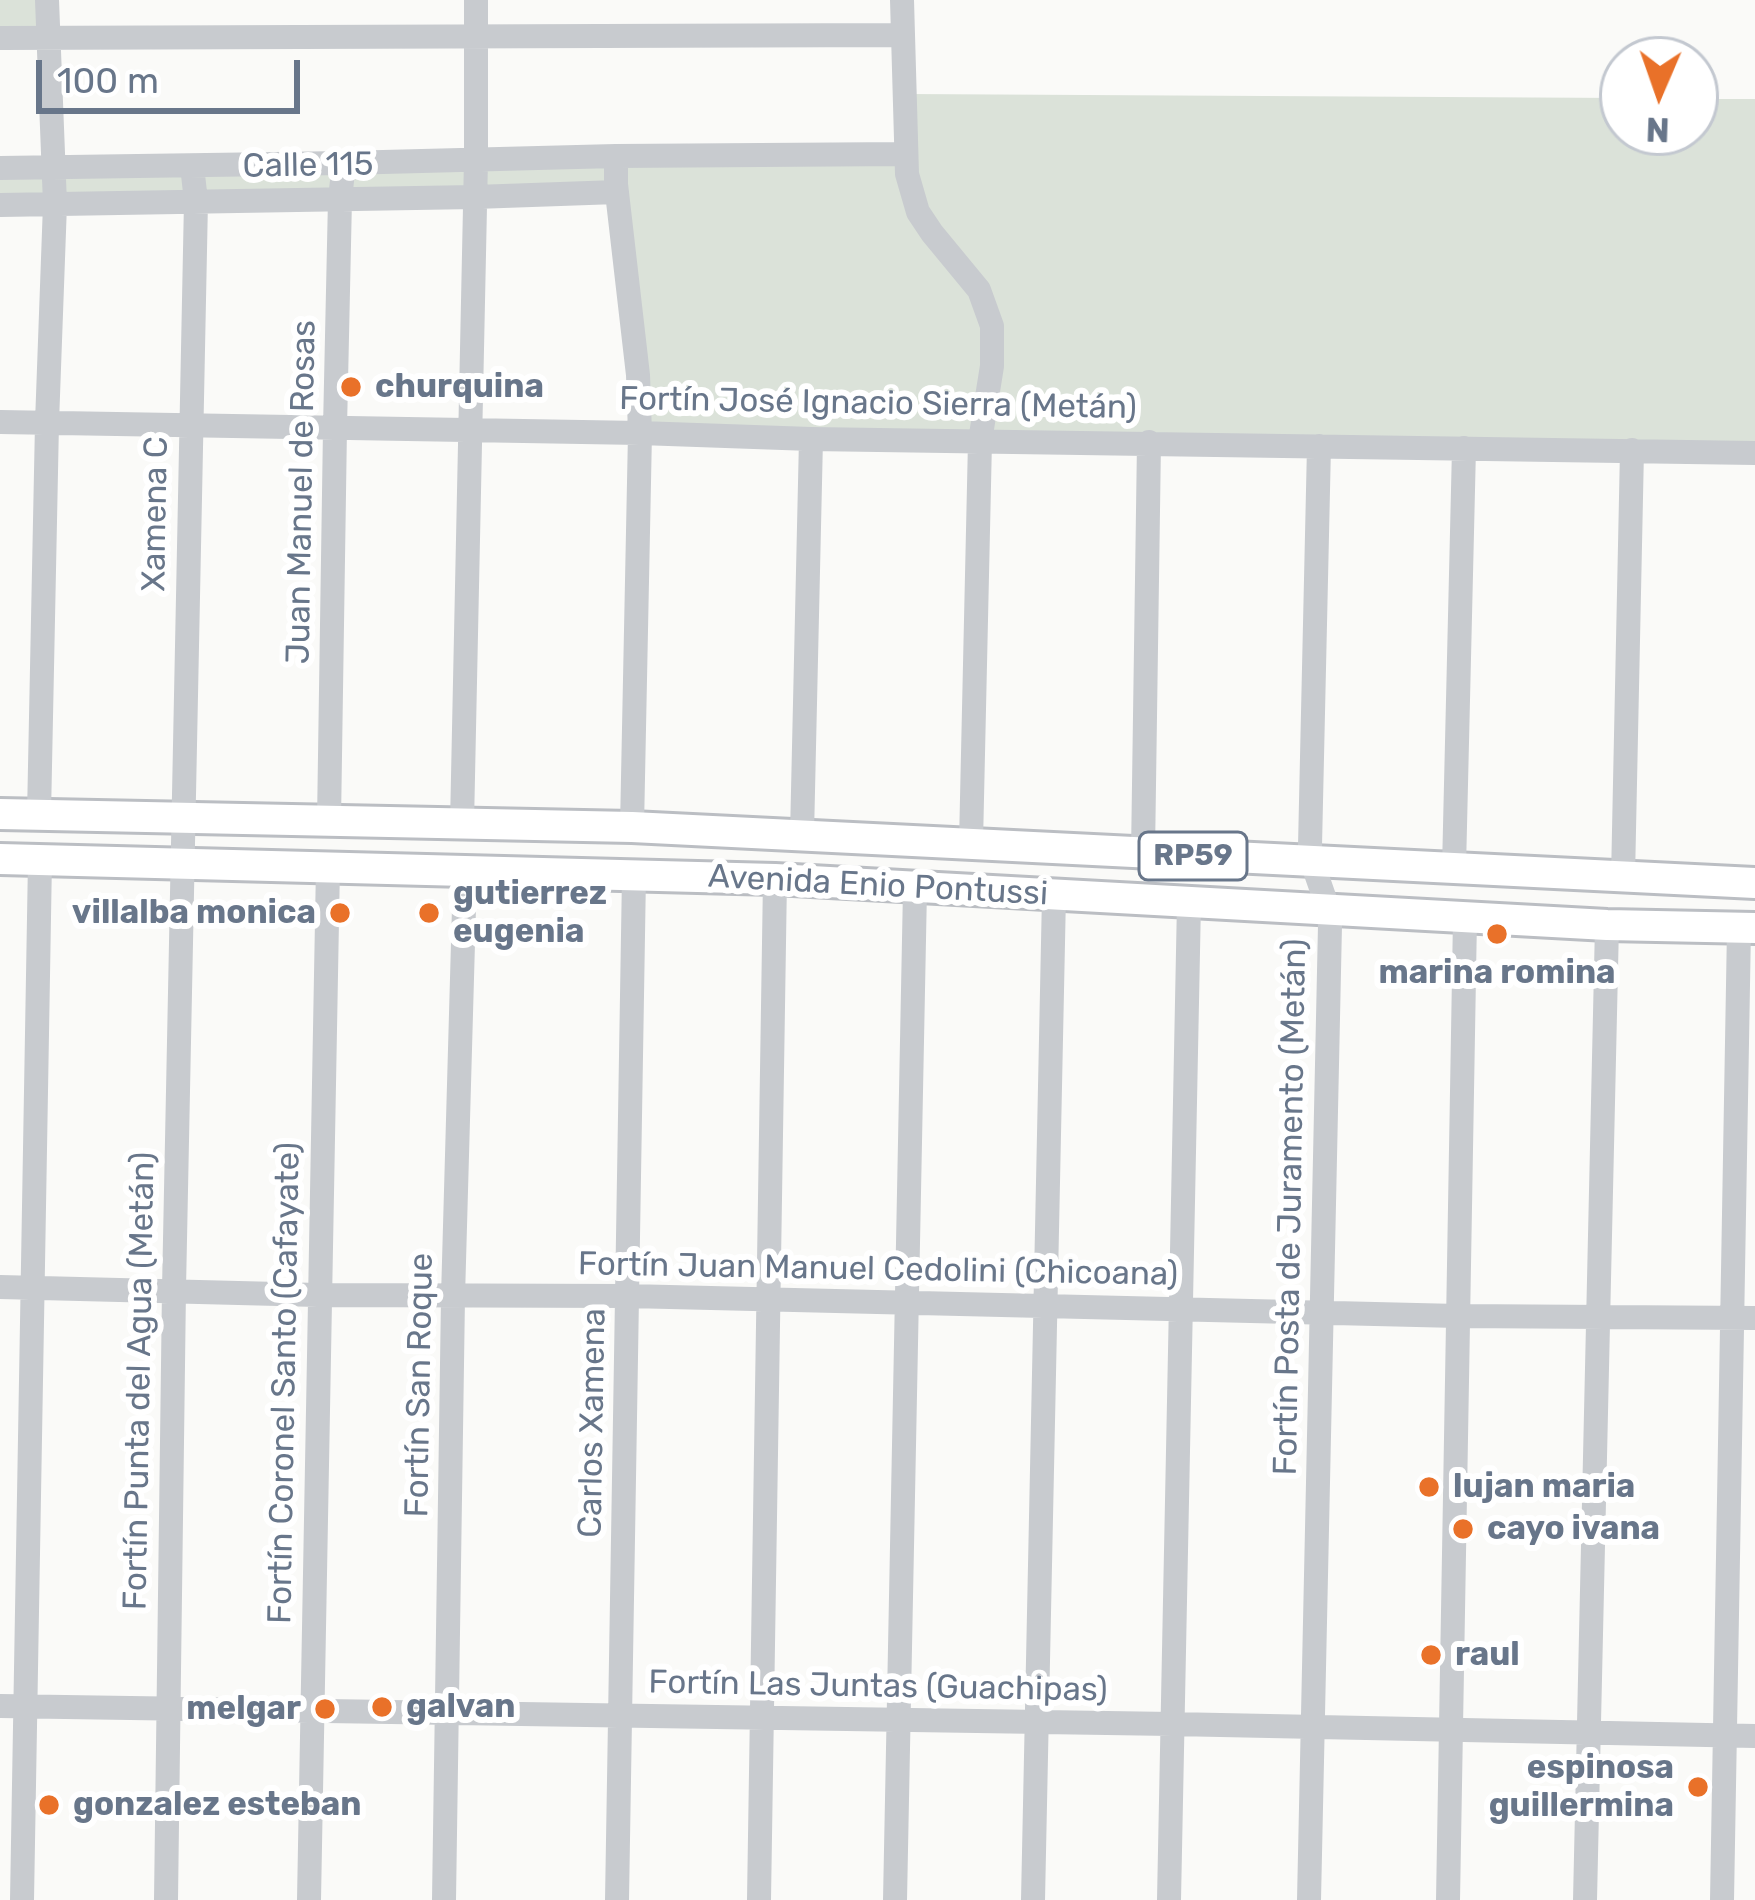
<!DOCTYPE html>
<meta charset="utf-8">
<style>
body{margin:0}
#map{position:relative;width:1755px;height:1900px;overflow:hidden;background:#fafaf8;font-family:Rubik,sans-serif}
canvas{display:block}
.north{position:absolute;left:1599px;top:36px;width:120px;height:120px;box-sizing:border-box;background:#fff;border:3px solid #c3c8d0;border-radius:50%;rotate:182deg;font-size:33px;font-weight:700;line-height:48px;text-align:center;color:#68768a}
.north::after{content:'';display:block;margin:auto;width:42px;height:54px;background:#e97129;clip-path:polygon(50% 0,100% 100%,50% 72%,0 100%)}
.scale{position:absolute;left:36px;top:60px;width:264px;height:54px;box-sizing:border-box;border:6px solid #68768a;border-top:0;padding-left:15px;font-size:36px;line-height:42px;white-space:nowrap;color:#68768a;-webkit-text-stroke:9px #fff;paint-order:stroke}
</style>
<div id="map">
<canvas width="1755" height="1900"></canvas>
<div class="north">N</div>
<div class="scale">100 m</div>
</div>
<script>
const context = document.querySelector('canvas').getContext('2d');
context.lineJoin = 'round';
function fillPath(path, color) { context.fillStyle = color; context.fill(path, 'evenodd'); }
const toPath = rows => new Path2D(rows.map(r => 'M' + r).join(''));
function strokePath(path, color, width, dash) { context.strokeStyle = color; context.lineWidth = width; context.lineCap = dash ? 'butt' : 'round'; context.setLineDash(dash || []); context.stroke(path); }
function drawText(font, color, halo, rows, align = 'center') {
  context.font = font + ' Rubik,sans-serif'; context.lineWidth = 12; context.setLineDash([]); context.textBaseline = 'middle'; context.strokeStyle = halo; context.fillStyle = color; for (const [text, x, y, turn = 0] of rows) {
    context.save(); context.translate(x, y); context.rotate((+turn || 0) * Math.PI / 180); context.textAlign = isNaN(turn) ? turn : align; if (halo) context.strokeText(text, 0, 0); context.fillText(text, 0, 0); context.restore();
  }
}
const green = toPath([
 [0,0,44,0,44,34,0,35],
 [907,94,1623,98,1623,132,1695,132,1695,99,1755,99,1755,448,642,429,621,192,0,203,0,170,907,153]
]);
const minor = toPath([
 [902,0,907,174,918,212,932,233,979,290,992,326,992,366,980,441,971,843],
 [0,38,902,35],
 [616,156,616,184,638,375,640,433,632,827],
 [0,168,344,163,616,156,905,154],
 [0,205,475,197,617,192],
 [0,422,640,433,811,439,1755,453],
 [39,815,47,423,55,204,47,0],
 [329,821,335,428,340,199,344,163],
 [462,824,476,159,476,0],
 [802,835,811,439],
 [1143,853,1149,442],
 [1454,868,1464,448],
 [1623,878,1632,450],
 [0,1287,318,1295,628,1296,1458,1316,1755,1318],
 [0,1706,1172,1724,1755,1736],
 [22,1900,40,860],
 [166,1900,174,1289,196,201,192,166],
 [309,1900,328,866],
 [444,1900,453,1297,465,872],
 [617,1900,634,875],
 [759,1900,775,879],
 [895,1900,915,889],
 [1033,1900,1054,895],
 [1169,1900,1189,902],
 [1309,1900,1330,925,1328,908,1312,862,1310,846,1319,446],
 [1448,1900,1465,918],
 [1585,1900,1607,925],
 [1722,1900,1739,928]
]);
const major = toPath([
 [0,814,632,827,1755,883],
 [0,859,775,879,1607,925,1755,928]
]);
const markers = [
 [351,387,12,"#e97129"],
 [340,913,12,"#e97129"],
 [429,913,12,"#e97129"],
 [1497,934,12,"#e97129"],
 [1429,1487,12,"#e97129"],
 [1463,1529,12,"#e97129"],
 [1431,1655,12,"#e97129"],
 [382,1707,12,"#e97129"],
 [325,1709,12,"#e97129"],
 [1698,1787,12,"#e97129"],
 [49,1805,12,"#e97129"]
];
const shields = [
 [1193,856,108]
];
const shieldNames = [
 ["RP59",1193,856]
];
const streetNames = [
 ["Calle 115",308,166,-1],
 ["Fortín José Ignacio Sierra (Metán)",878,404,1],
 ["Juan Manuel de Rosas",302,492,-89],
 ["Xamena C",156,514,-89],
 ["Avenida Enio Pontussi",878,886,3],
 ["Fortín Posta de Juramento (Metán)",1291,1207,-89],
 ["Fortín Juan Manuel Cedolini (Chicoana)",878,1270,1],
 ["Fortín Punta del Agua (Metán)",140,1381,-89],
 ["Fortín Coronel Santo (Cafayate)",285,1383,-89],
 ["Fortín San Roque",420,1385,-89],
 ["Carlos Xamena",593,1423,-89],
 ["Fortín Las Juntas (Guachipas)",878,1687,1]
];
const poiNames = [
 ["churquina",375,387],
 ["gutierrez",453,894],
 ["eugenia",453,932],
 ["villalba monica",316,913,"right"],
 ["marina romina",1497,973,"center"],
 ["lujan maria",1453,1487],
 ["cayo ivana",1487,1529],
 ["raul",1455,1655],
 ["galvan",406,1707],
 ["melgar",301,1709,"right"],
 ["espinosa",1674,1768,"right"],
 ["guillermina",1674,1806,"right"],
 ["gonzalez esteban",73,1805]
];
fillPath(green, '#dbe2d9');
strokePath(major, '#bbbec3', 36);
strokePath(minor, '#c8cbcf', 24);
strokePath(major, '#fff', 30);
for (const [x, y, r, color] of markers) { const dot = new Path2D(); dot.arc(x, y, r, 0, 2 * Math.PI); context.fillStyle = color; context.fill(dot); strokePath(dot, '#fff', 4.5); }
for (const [x, y, w] of shields) { const box = new Path2D(); box.roundRect(x - w / 2, y - 24, w, 48, 9); context.fillStyle = '#fff'; context.fill(box); strokePath(box, '#68768a', 3); }
drawText('bold 30px', '#68768a', null, shieldNames);
drawText('33px', '#68768a', '#fff', streetNames);
drawText('bold 33px', '#68768a', '#fff', poiNames, 'left');
</script>
